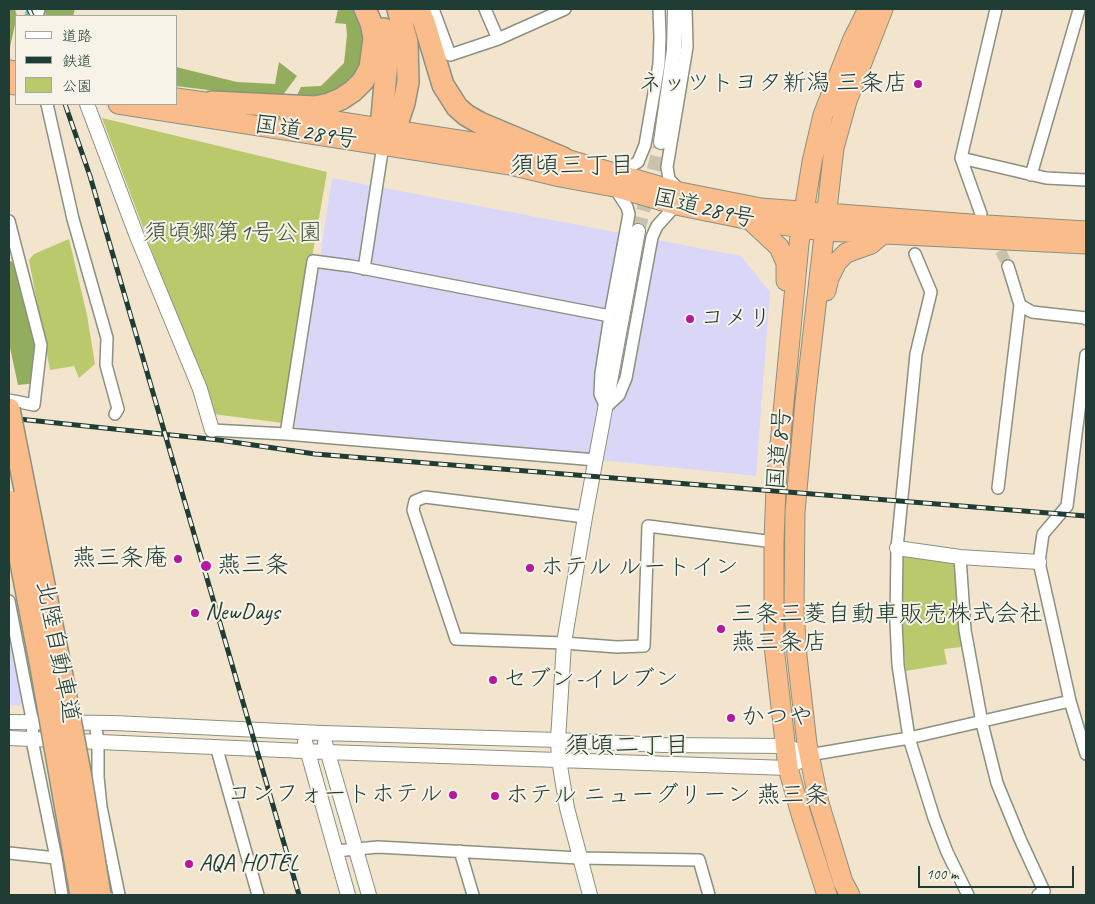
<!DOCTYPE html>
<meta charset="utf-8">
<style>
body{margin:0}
#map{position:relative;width:1095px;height:904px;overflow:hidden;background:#f3e5cd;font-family:Caveat,"Klee One",sans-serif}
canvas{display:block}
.frame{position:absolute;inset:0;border:10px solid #1f3d34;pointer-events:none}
.legend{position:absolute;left:15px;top:15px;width:162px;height:90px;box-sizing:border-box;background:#f7f3e8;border:1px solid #a1aaa0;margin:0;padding:6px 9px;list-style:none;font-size:15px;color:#1f3d34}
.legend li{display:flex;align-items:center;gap:10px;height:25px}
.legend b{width:25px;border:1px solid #a1aaa0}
.scale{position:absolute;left:918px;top:866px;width:156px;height:22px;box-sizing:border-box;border:2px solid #1f3d34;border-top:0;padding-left:6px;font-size:15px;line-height:18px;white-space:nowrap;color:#1f3d34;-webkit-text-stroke:4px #f7f3e8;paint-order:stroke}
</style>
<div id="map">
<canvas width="1095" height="904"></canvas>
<div class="frame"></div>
<ul class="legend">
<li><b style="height:6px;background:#fff"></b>道路</li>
<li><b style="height:6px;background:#1f3d34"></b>鉄道</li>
<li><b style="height:14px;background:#bac96b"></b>公園</li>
</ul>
<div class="scale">100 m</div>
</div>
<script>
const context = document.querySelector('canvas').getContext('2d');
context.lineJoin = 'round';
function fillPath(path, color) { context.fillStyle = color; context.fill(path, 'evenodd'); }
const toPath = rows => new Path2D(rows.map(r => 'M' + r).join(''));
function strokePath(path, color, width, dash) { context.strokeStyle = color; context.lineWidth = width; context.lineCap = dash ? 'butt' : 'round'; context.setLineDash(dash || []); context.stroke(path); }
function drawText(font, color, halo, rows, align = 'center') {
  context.font = font + ' Caveat,"Klee One",sans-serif'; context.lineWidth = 4; context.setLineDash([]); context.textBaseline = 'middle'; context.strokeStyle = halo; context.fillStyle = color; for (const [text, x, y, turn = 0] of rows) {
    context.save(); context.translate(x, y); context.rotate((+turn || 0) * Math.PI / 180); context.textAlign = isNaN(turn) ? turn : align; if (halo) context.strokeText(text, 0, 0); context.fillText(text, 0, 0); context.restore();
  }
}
const built = toPath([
 [332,178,741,256,770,292,756,476,300,429,295,425],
 [9,624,24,700,19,706,9,705]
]);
const green = toPath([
 [102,118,327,172,283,423,213,414],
 [69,239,87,315,95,364,79,378,74,366,50,370,29,260,34,254],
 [902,555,956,562,961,647,944,649,947,664,906,671,901,623]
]);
const forest = toPath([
 [9,9,15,9,17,16,10,47,9,47],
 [44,9,75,9,73,16,46,16],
 [338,9,354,9,366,42,365,61,353,81,330,96,305,99,296,97,301,87,321,86,344,63,347,35,346,24,335,23],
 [279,62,297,76,280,99,176,86,176,67,237,82,275,84],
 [11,261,17,267,37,347,37,383,18,385,9,343,9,262]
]);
const stream = toPath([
 [26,16,28,9]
]);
const minorTunnel = toPath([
 [993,236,1008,266]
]);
const tertiaryTunnel = toPath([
 [638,231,661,142]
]);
const minor = toPath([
 [433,9,450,55,498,39,565,9],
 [485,9,498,39],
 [37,16,39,9],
 [47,104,73,219,107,338,106,365,118,409,115,414],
 [961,158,1046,178,1086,180],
 [615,172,624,170,638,162,645,145,659,64,660,37,659,9],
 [1031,175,1079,10],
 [614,187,627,207,629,214,610,316,601,373,600,394,606,407,619,395,626,378,652,237,657,226,676,205],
 [680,191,669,179,667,167,687,47,686,9],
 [981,214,961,158,996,9],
 [9,221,41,345,34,405,9,400],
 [915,254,931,292,916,354,897,548,896,622,898,665,909,738,934,818,947,852,968,895],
 [1008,266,1020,305,1032,312,1086,318,1086,319],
 [364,269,383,145],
 [1086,355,1067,506,1043,534,1039,562,1070,701,1086,754],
 [212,430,286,434,596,460],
 [286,434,313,261,351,266,610,316],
 [998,488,1020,305],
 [585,517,425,497,415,501,413,510,456,639,564,643,617,647,644,646,648,526,774,542],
 [960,557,965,630,982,723,997,783,1020,839,1044,891,1038,895],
 [9,601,29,704,33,723,32,740,56,858,62,895],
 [95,723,98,741,98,777,101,807,119,895],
 [216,746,258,895],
 [809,755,909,738,1070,701],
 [335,851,378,847,579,858,699,860,709,895],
 [460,851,473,895],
 [9,853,56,858]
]);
const tertiary = toPath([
 [87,104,136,234,200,389,212,430],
 [661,142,674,50,675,9],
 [897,548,960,557,1039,562],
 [9,722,114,723,322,733,558,740,663,745,786,746,809,755],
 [9,738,327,752,788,768,809,755],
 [305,742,348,895],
 [325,743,369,895],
 [590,895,567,808,559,760,558,740,564,643,585,517,638,231]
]);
const trunk = toPath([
 [9,70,16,71],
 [9,84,16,85],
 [176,98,227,105],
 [118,104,510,165,560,177,614,187,676,205,750,220,801,228,824,231,1086,244],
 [289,114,511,148,563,158,680,192,761,208,971,224,1086,231],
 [750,220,779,247,786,263,786,281],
 [826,291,829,278,837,262,846,253,871,244,883,234],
 [827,895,801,814,788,768,774,646,774,542,776,486,799,244,804,211,812,162,823,115,852,41,868,9],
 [850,895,843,882,819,803,807,744,797,656,794,610,795,512,805,402,834,148,847,101,883,9]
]);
const motorway = toPath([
 [418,9,424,22,443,85,457,107,466,115,480,123,563,158],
 [212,102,315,107,329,104,341,99,353,91,363,81,370,68,374,38,371,23,365,9],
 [383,145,395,130,404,103,408,82,407,42,398,9],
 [383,145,381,128,387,61,387,41,384,29]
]);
const rail = toPath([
 [29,9,32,16],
 [65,104,90,176,299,895],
 [9,418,219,440,315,454,1086,516]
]);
const motorwayBridge = toPath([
 [9,409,60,665,81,778,100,895],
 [9,501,41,667,81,895]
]);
const markers = [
 [918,84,5,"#b5179e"],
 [690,319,5,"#b5179e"],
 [178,559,5,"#b5179e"],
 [206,566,6,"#b5179e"],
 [530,568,5,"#b5179e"],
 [195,613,5,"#b5179e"],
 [721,629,5,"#b5179e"],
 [493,680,5,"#b5179e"],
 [731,718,5,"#b5179e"],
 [453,795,5,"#b5179e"],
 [495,796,5,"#b5179e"],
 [189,864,5,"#b5179e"]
];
const poiNames = [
 ["ネッツトヨタ新潟 三条店",908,84,"right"],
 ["コメリ",700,319],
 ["燕三条庵",168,559,"right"],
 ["燕三条",217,566],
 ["ホテル ルートイン",540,568],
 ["NewDays",205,613],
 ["三条三菱自動車販売株式会社",731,615],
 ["燕三条店",731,643],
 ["セブン-イレブン",503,680],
 ["かつや",741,718],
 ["コンフォートホテル",443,795,"right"],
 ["ホテル ニューグリーン 燕三条",505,796],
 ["AQA HOTEL",199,864]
];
const streetNames = [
 ["国道289号",306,133,9],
 ["国道289号",704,209,13],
 ["国道8号",780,449,-85],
 ["北陸自動車道",57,652,79]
];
const parkNames = [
 ["須頃郷第1号公園",233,234]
];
const neighbourhoodNames = [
 ["須頃三丁目",572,166],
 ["須頃二丁目",627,746]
];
fillPath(built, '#dad6f7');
fillPath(green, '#bac96b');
fillPath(forest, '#93ad5f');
strokePath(stream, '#5fc5dc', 3);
strokePath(minorTunnel, '#c9c3ae', 11, [11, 5.5]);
strokePath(tertiaryTunnel, '#c9c3ae', 14, [14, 7]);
strokePath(minor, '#899180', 14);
strokePath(tertiary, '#899180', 16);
strokePath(trunk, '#899180', 21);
strokePath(motorway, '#899180', 24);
strokePath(minor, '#fff', 11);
strokePath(tertiary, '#fff', 14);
strokePath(trunk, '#f9bc8a', 19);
strokePath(motorway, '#f9bc8a', 21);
strokePath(rail, '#1f3d34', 5);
strokePath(rail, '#f7f3e8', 3, [9]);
strokePath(motorwayBridge, '#899180', 24, []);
strokePath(motorwayBridge, '#f9bc8a', 21);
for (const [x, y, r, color] of markers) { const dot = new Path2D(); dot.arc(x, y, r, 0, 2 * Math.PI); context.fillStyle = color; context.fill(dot); strokePath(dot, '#f7f3e8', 2); }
drawText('24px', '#1f3d34', '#f7f3e8', poiNames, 'left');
drawText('24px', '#1f3d34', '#f7f3e8', streetNames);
drawText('24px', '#3e593f', '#f7f3e8', parkNames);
drawText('25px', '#1f3d34', '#f7f3e8', neighbourhoodNames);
</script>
